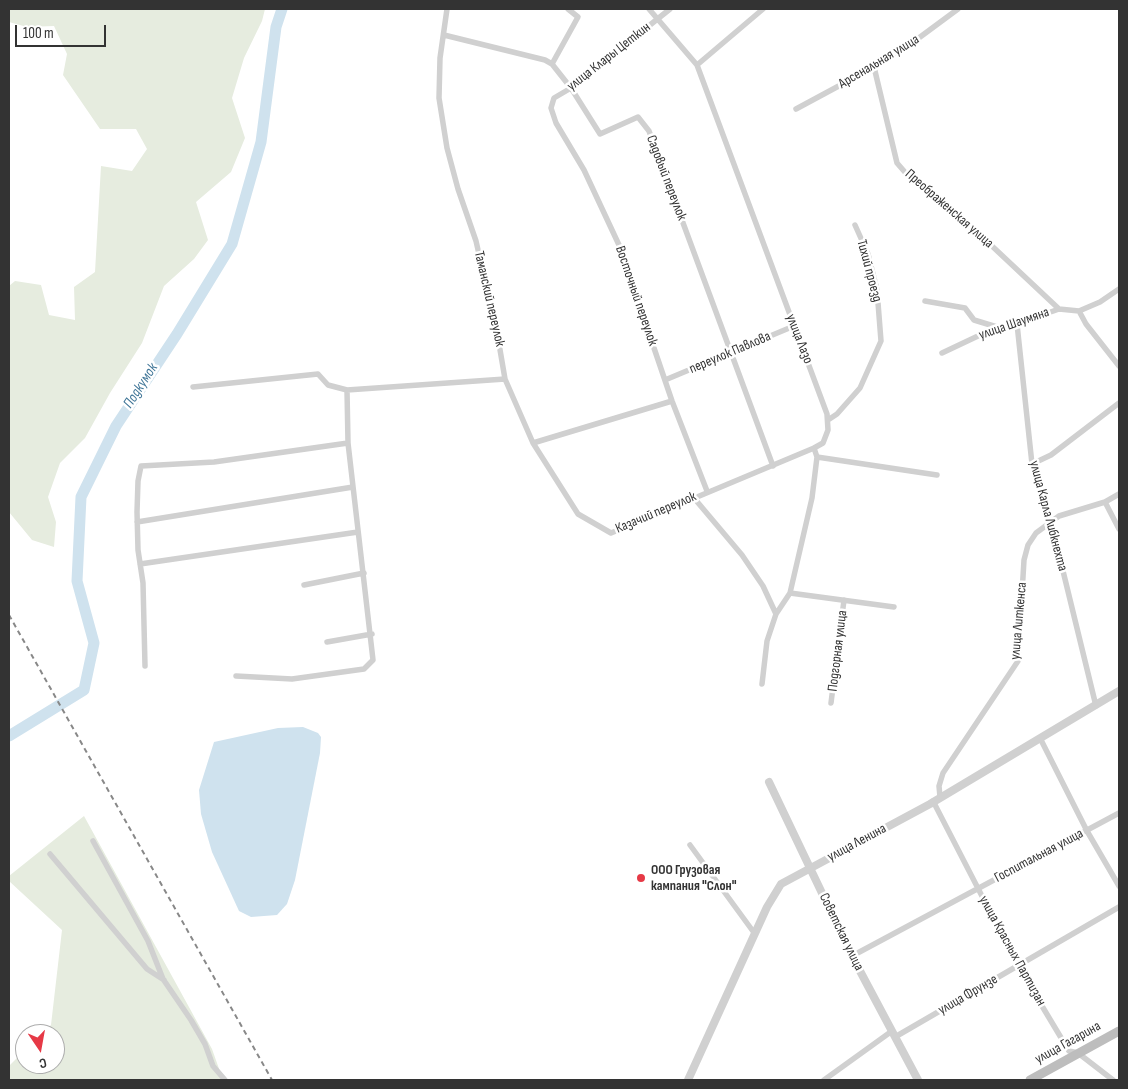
<!DOCTYPE html>
<meta charset="utf-8">
<style>
body{margin:0}
#map{position:relative;width:1128px;height:1089px;overflow:hidden;background:#fff;font-family:"Sofia Sans Condensed",sans-serif}
canvas{display:block}
.frame{position:absolute;inset:0;border:10px solid #333;pointer-events:none}
.north{position:absolute;left:15px;top:1024px;width:50px;height:50px;box-sizing:border-box;background:#fff;border:1px solid #adadad;border-radius:50%;rotate:168deg;font-size:14px;font-weight:700;line-height:20px;text-align:center;color:#333}
.north::after{content:'';display:block;margin:auto;width:18px;height:22px;background:#e63946;clip-path:polygon(50% 0,100% 100%,50% 72%,0 100%)}
.scale{position:absolute;left:15px;top:25px;width:91px;height:22px;box-sizing:border-box;border:2px solid #333;border-top:0;padding-left:6px;font-size:15px;line-height:18px;white-space:nowrap;color:#333;-webkit-text-stroke:4px #fff;paint-order:stroke}
</style>
<div id="map">
<canvas width="1128" height="1089"></canvas>
<div class="frame"></div>
<div class="north">С</div>
<div class="scale">100 m</div>
</div>
<script>
const context = document.querySelector('canvas').getContext('2d');
context.lineJoin = 'round';
function fillPath(path, color) { context.fillStyle = color; context.fill(path, 'evenodd'); }
const toPath = rows => new Path2D(rows.map(r => 'M' + r).join(''));
function strokePath(path, color, width, dash) { context.strokeStyle = color; context.lineWidth = width; context.lineCap = dash ? 'butt' : 'round'; context.setLineDash(dash || []); context.stroke(path); }
function drawText(font, color, halo, rows, align = 'center') {
  context.font = font + ' "Sofia Sans Condensed",sans-serif'; context.lineWidth = 5; context.setLineDash([]); context.textBaseline = 'middle'; context.strokeStyle = halo; context.fillStyle = color; for (const [text, x, y, turn = 0] of rows) {
    context.save(); context.translate(x, y); context.rotate((+turn || 0) * Math.PI / 180); context.textAlign = isNaN(turn) ? turn : align; if (halo) context.strokeText(text, 0, 0); context.fillText(text, 0, 0); context.restore();
  }
}
const green = toPath([
 [9,9,265,9,262,21,244,58,232,98,245,138,231,172,196,202,208,240,194,259,164,286,142,343,110,393,85,438,60,463,48,497,56,522,54,547,32,540,9,512,9,286,15,281,41,285,49,315,75,320,74,287,95,272,101,166,132,171,147,149,136,129,100,129,63,75,67,54,54,26,27,27,9,22],
 [84,816,212,1049,223,1080,9,1080,9,1066,25,1050,25,1064,55,1064,55,1034,42,1034,51,1025,62,930,9,881,9,876]
]);
const water = toPath([
 [303,727,318,733,321,737,320,753,295,880,287,904,277,915,251,917,239,911,212,852,201,814,199,790,214,742,278,728]
]);
const river = toPath([
 [9,736,84,690,94,643,77,581,81,497,116,426,177,334,232,244,261,142,276,27,282,9]
]);
const minor = toPath([
 [447,9,440,58,439,98,447,148,458,189,476,241,498,338,505,379,533,443,672,401],
 [649,9,697,65,827,414,828,430,823,443,814,448,817,457,812,498,790,593,776,614,767,641,762,684],
 [670,9,571,88,554,98,551,108,556,123,584,170,619,245,672,401,707,491],
 [444,35,545,60,552,64,571,88,600,134,638,117,649,131,773,466],
 [552,64,578,17,568,9],
 [697,65,763,9],
 [874,67,897,163,910,178,976,231,1059,309,1079,311],
 [796,109,874,67,912,43,958,9],
 [925,301,965,308,974,320,997,327],
 [1079,311,1086,324,1119,366],
 [1079,311,1100,302,1119,289],
 [1017,324,1032,464,1053,530,1096,706],
 [942,353,997,327,1017,324,1059,309],
 [665,380,794,326],
 [193,387,318,374,328,385,347,390],
 [828,420,837,414,860,388,881,341,877,290,868,254,855,225],
 [533,443,578,514,611,533,814,448],
 [817,457,937,475],
 [1032,464,1051,455,1119,403],
 [694,498,742,555,763,586,776,614],
 [1105,502,1119,529],
 [137,522,353,487],
 [140,564,358,532],
 [304,585,364,573],
 [790,593,894,607],
 [327,642,372,634],
 [145,666,143,583,138,550,137,512,138,481,141,466,214,462,348,443],
 [236,676,292,679,364,669,373,660,348,443,347,390,505,379],
 [831,703,844,600],
 [1040,738,1087,831,1119,886],
 [940,797,939,786,943,773,1018,661,1024,560,1028,545,1036,533,1059,516,1105,502,1119,494],
 [933,801,1018,966,1069,1051,1078,1053,1113,1080],
 [93,841,148,941,163,979,191,1020,205,1044,213,1066,225,1080],
 [690,845,755,934],
 [50,854,147,969,164,980],
 [852,956,1119,813],
 [895,1037,1119,907],
 [824,1080,892,1031]
]);
const tertiary = toPath([
 [769,782,852,956,918,1080],
 [688,1080,767,907,781,884,930,804,1119,691]
]);
const secondary = toPath([
 [1030,1080,1119,1031]
]);
const rail = toPath([
 [9,615,272,1080]
]);
const markers = [
 [641,878,5,"#e63946"]
];
const streetNames = [
 ["улица Клары Цеткин",609,57,-38],
 ["Арсенальная улица",879,62,-31],
 ["Садовый переулок",666,178,69],
 ["Преображенская улица",949,209,41],
 ["Тихий проезд",869,271,75],
 ["Восточный переулок",636,296,71],
 ["Таманский переулок",489,299,77],
 ["улица Шаумяна",1014,324,-19],
 ["улица Лазо",799,339,69],
 ["переулок Павлова",730,353,-23],
 ["Казачий переулок",656,513,-23],
 ["улица Карла Либкнехта",1048,516,75],
 ["улица Литкенса",1019,621,-85],
 ["Подгорная улица",838,651,-83],
 ["улица Ленина",857,843,-28],
 ["Госпитальная улица",1039,856,-28],
 ["Советская улица",841,932,64],
 ["улица Красных Партизан",1012,951,61],
 ["улица Фрунзе",968,995,-30],
 ["улица Гагарина",1068,1043,-29]
];
const poiNames = [
 ["ООО Грузовая",651,870],
 ["кампания \"Слон\"",651,886]
];
const waterNames = [
 ["Подкумок",141,386,-57]
];
fillPath(green, '#e6ecdf');
fillPath(water, '#cfe2ee');
strokePath(river, '#cfe2ee', 11);
strokePath(minor, '#d0d0d0', 5.5);
strokePath(tertiary, '#d0d0d0', 8);
strokePath(secondary, '#bdbdbd', 9);
strokePath(rail, '#888', 2, [5, 4]);
for (const [x, y, r, color] of markers) { const dot = new Path2D(); dot.arc(x, y, r, 0, 2 * Math.PI); context.fillStyle = color; context.fill(dot); strokePath(dot, '#fff', 2); }
drawText('14px', '#333', '#fff', streetNames);
drawText('bold 14px', '#333', '#fff', poiNames, 'left');
drawText('italic 15px', '#3f7597', '#fff', waterNames);
</script>
